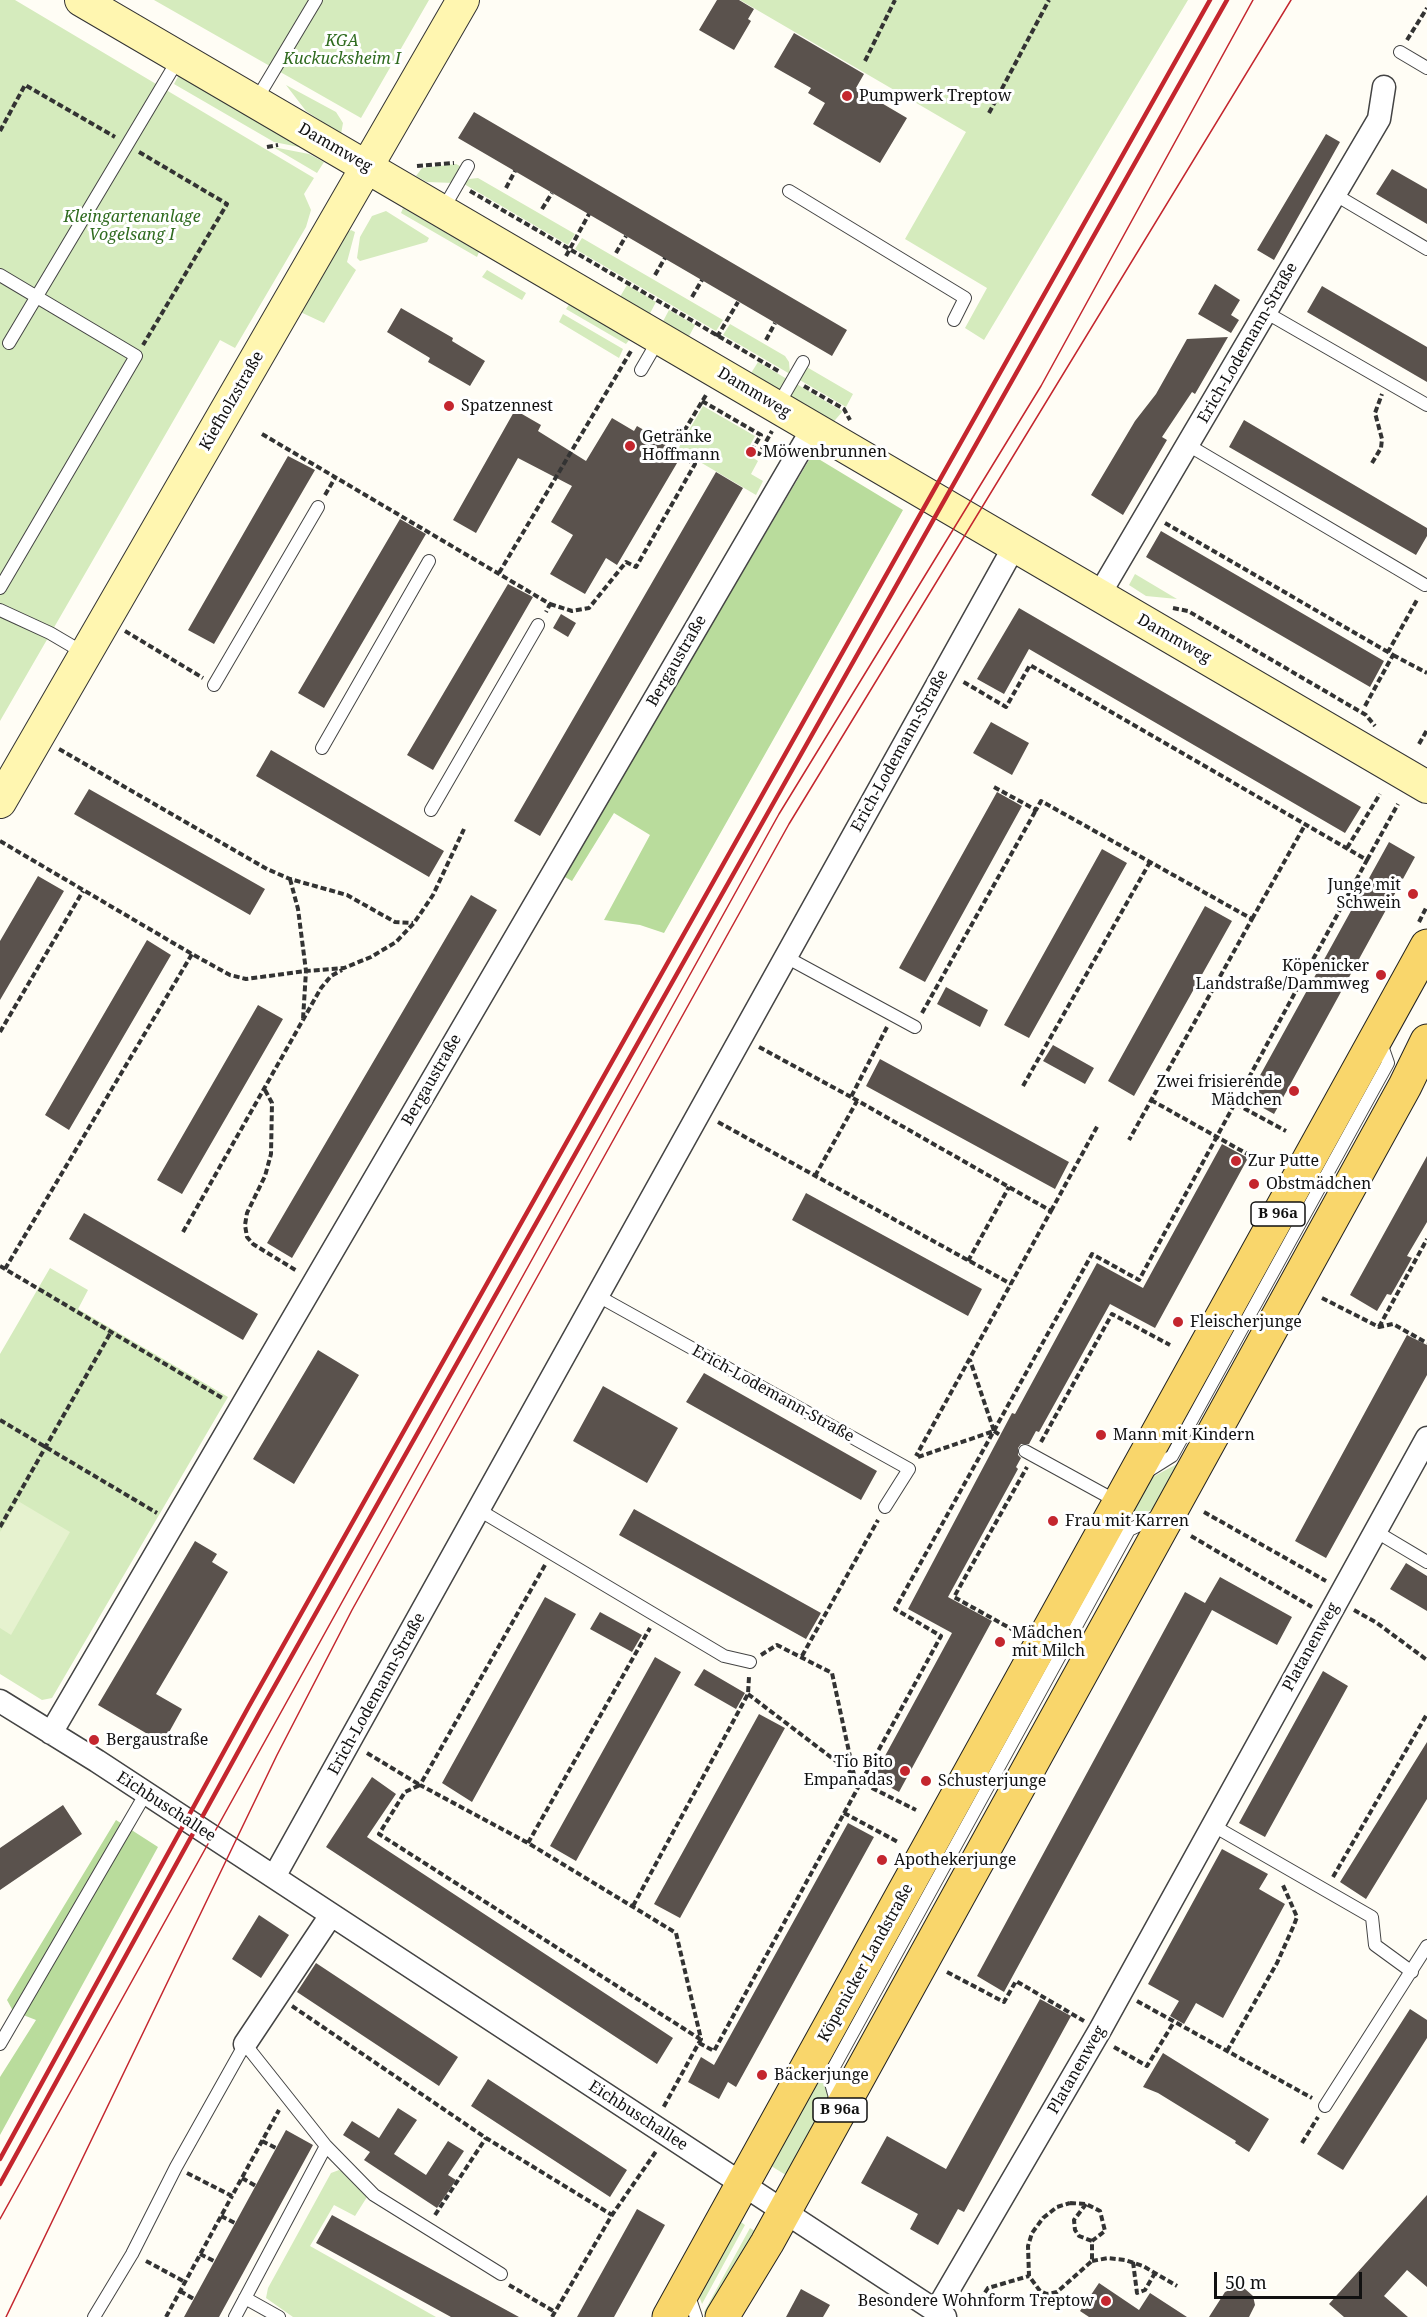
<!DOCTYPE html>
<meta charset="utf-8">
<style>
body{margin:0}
#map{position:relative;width:1427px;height:2317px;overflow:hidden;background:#fffdf5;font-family:"Noto Serif",serif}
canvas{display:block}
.scale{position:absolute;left:1214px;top:2272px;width:148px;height:27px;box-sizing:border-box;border:3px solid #111;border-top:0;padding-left:8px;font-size:18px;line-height:21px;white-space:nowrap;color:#111;-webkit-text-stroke:4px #fff;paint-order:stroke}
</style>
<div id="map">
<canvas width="1427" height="2317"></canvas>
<div class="scale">50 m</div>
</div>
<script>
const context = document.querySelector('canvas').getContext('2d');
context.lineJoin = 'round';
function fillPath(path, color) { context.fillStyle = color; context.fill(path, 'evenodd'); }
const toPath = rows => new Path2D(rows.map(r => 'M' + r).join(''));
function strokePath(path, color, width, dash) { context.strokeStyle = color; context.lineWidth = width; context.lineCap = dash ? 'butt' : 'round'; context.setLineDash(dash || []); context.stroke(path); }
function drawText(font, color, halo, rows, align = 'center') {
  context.font = font + ' "Noto Serif",serif'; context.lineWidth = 6; context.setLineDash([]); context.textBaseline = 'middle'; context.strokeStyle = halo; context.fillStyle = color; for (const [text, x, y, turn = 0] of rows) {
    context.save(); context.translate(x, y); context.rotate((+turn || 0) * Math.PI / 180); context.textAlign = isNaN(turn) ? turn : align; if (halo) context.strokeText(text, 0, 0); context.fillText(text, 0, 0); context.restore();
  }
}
const green = toPath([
 [0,0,15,0,314,178,304,194,311,210,306,227,235,348,220,340,0,721],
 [154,0,429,0,361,118],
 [740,0,1188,0,984,340,965,328,987,288,905,239,966,132],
 [181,71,304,148,274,142,174,84],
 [286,85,336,112,343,123,341,134,306,111],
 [273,147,309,154,324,162,317,173],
 [456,164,462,167,454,183,427,182,416,176,422,168],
 [478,178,575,234,568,245,464,184,469,179],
 [403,208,479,252,477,257,401,213],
 [386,211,429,238,427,242,360,261,357,258,360,237,372,216],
 [351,230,355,232,347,262,356,270,324,323,296,310,342,237],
 [582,238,723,320,716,331,575,249],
 [487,270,526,293,522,300,482,277],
 [627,285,656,302,647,319,617,302],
 [570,303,623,334,630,339,626,344,566,309],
 [669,310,695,325,686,342,660,327],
 [563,314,623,349,619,358,559,322],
 [730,324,785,356,789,362,790,374,723,335],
 [758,362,787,379,780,392,748,378],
 [805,366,853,394,846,407,798,379],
 [795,383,842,411,842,412,830,426,789,401],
 [703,406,755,436,746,453,758,461,751,474,763,481,756,495,678,449],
 [1135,574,1177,599,1146,596,1129,585],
 [50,1268,88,1290,78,1309,228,1397,52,1698,42,1700,0,1674,0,1354],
 [1179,1463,1159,1507,1122,1522,1145,1481],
 [820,2070,831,2101,789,2177,768,2164],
 [339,2170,347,2175,367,2197,355,2216,334,2205,310,2246,436,2317,293,2317,266,2298,268,2288,331,2173],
 [738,2220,745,2225,702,2304,698,2293],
 [750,2228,758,2233,706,2317,704,2312]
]);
const forest = toPath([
 [812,455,903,510,664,933,640,925,604,920,650,835,614,813,572,881,563,876],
 [116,1820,158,1847,0,2135,0,2077,36,2020,13,2011,7,2000]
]);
const pitch = toPath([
 [18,1501,70,1532,11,1635,0,1628,0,1532]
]);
const building = toPath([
 [717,0,739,0,754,9,748,19,751,21,734,50,699,30],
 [794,33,864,74,856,88,907,118,880,163,813,124,825,103,808,93,811,88,774,67],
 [474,112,847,330,832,356,458,138],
 [1326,134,1340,142,1274,260,1257,250],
 [1392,169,1427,189,1427,224,1376,194],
 [1215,284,1240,300,1231,315,1239,320,1231,333,1198,314],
 [1322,286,1427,347,1427,382,1307,312],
 [401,308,453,338,452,341,485,361,470,386,428,362,430,358,387,332],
 [1228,337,1195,394,1192,392,1162,437,1167,440,1123,515,1091,495,1135,421,1156,394,1187,339],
 [515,410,541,425,538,431,586,461,612,418,634,431,637,426,671,446,668,451,680,458,617,565,606,558,585,594,550,574,573,535,551,522,572,486,518,458,476,533,453,520],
 [1244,420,1427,528,1427,536,1416,555,1229,447],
 [288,456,315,470,214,644,188,630],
 [716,472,743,488,540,836,514,821],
 [400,519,426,534,324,708,298,693],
 [1161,531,1384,661,1370,687,1146,557],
 [508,584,533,597,433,770,407,755],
 [1019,608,1361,807,1345,833,1029,649,1004,694,977,679],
 [561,614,576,623,568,637,553,628],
 [991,722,1029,743,1012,775,973,753],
 [271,750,444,851,429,877,256,776],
 [89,789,265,889,250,915,74,814],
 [997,792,1022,806,925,982,899,968],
 [1389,842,1415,857,1274,1114,1247,1099],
 [1102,849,1127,863,1029,1038,1004,1025],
 [38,876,64,891,0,1000,0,941],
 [471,895,497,910,292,1258,267,1243],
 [1205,906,1232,921,1134,1096,1108,1081],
 [147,940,171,955,69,1130,45,1115],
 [946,987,988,1010,980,1027,937,1004],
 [258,1005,283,1019,182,1194,157,1180],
 [1053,1045,1094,1068,1085,1084,1043,1061],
 [880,1059,1069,1162,1055,1189,866,1086],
 [1222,1144,1248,1158,1155,1328,1110,1304,1039,1432,1036,1431,1029,1444,1021,1444,1018,1448,1018,1455,1021,1458,1016,1467,1018,1469,948,1597,992,1621,899,1792,873,1778,952,1633,908,1609,1012,1413,1015,1414,1097,1263,1143,1288],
 [1427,1156,1427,1222,1407,1256,1412,1258,1407,1267,1391,1295,1387,1294,1377,1311,1350,1295],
 [806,1193,982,1289,968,1316,792,1220],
 [84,1213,258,1314,243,1340,69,1239],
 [1407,1335,1427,1345,1427,1375,1326,1558,1295,1541],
 [318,1350,359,1375,294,1484,253,1459],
 [704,1373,877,1471,861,1500,686,1402],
 [603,1386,678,1428,647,1483,573,1441],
 [634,1509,821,1613,806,1639,619,1535],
 [195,1541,217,1554,212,1562,228,1572,156,1694,182,1709,163,1743,98,1705],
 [1406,1563,1427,1576,1427,1611,1390,1589],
 [1220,1577,1292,1617,1277,1645,1212,1610,1004,1992,977,1976,1185,1592,1205,1603],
 [545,1597,576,1614,472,1802,442,1783],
 [600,1612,642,1635,632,1652,590,1629],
 [655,1657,681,1672,576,1861,550,1846],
 [704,1669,745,1693,736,1709,694,1685],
 [1323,1671,1348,1686,1265,1837,1239,1823],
 [759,1714,785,1728,680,1918,654,1904],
 [1427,1742,1427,1799,1366,1899,1340,1882],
 [372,1777,396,1794,367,1837,673,2038,657,2064,326,1847],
 [63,1805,82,1834,0,1890,0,1848],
 [848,1823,874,1837,736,2087,728,2082,719,2099,688,2082,701,2057,714,2065],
 [1222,1849,1268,1874,1259,1889,1285,1904,1223,2018,1196,2003,1184,2024,1170,2016,1179,2001,1148,1984],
 [259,1915,289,1935,261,1978,232,1959],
 [316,1963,458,2057,439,2086,297,1992],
 [1040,1999,1071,2016,964,2212,958,2209,938,2245,910,2229,918,2214,861,2183,887,2136,946,2169],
 [1410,2009,1427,2020,1427,2038,1343,2170,1317,2154],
 [1163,2053,1269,2119,1249,2152,1235,2143,1236,2141,1158,2093,1143,2087],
 [488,2079,627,2170,610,2197,471,2106],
 [398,2108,417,2120,394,2154,426,2175,448,2141,464,2151,448,2175,456,2180,437,2208,364,2160,370,2152,343,2135,352,2121,379,2138],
 [286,2130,313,2145,219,2317,184,2317],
 [1427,2195,1427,2287,1407,2270,1384,2296,1408,2317,1344,2317,1329,2304],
 [637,2209,665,2225,614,2317,577,2317],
 [332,2215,519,2317,451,2317,316,2243],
 [1099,2283,1139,2310,1150,2293,1187,2317,1089,2317,1080,2311],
 [1234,2288,1244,2288,1253,2296,1255,2305,1249,2317,1209,2317,1225,2292],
 [801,2289,830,2305,823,2317,786,2317]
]);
const path = toPath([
 [1407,40,1427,8],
 [865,61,895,0],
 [989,113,1049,0],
 [0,131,25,85,115,137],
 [267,147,278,145],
 [139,152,227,204,143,345],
 [417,166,454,163],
 [506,188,515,171],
 [470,191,780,372],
 [542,209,552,193],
 [616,253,626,236],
 [566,256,589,214],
 [655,275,665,258],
 [692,297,702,280],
 [717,337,738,302],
 [766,340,775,323],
 [804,386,844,409,850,420],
 [702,401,761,435,752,450,759,454,772,431],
 [262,434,550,604,546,612],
 [1372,463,1381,448,1382,439,1375,413,1382,394],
 [325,495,335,478],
 [1165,523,1388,652],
 [499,573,631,351],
 [550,604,572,611,589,608,626,562,636,567,695,464,672,451,706,395],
 [1173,608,1188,611,1366,715,1375,726],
 [125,631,203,678],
 [1393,655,1427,673],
 [1365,706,1393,655,1388,652,1418,598],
 [1419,744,1427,730],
 [59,749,267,869,290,879,347,895,395,922,413,923],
 [994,787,1036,810,1041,801,1252,919,1129,1140],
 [0,841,192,954,230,975,246,979,306,971,344,968,371,957,396,942,414,923,433,895,464,829],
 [1347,848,1380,794],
 [1367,860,1398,804],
 [290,879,298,909,306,971,303,1019],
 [1252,919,1305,825],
 [1419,922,1427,906],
 [922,1013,1036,810],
 [887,1027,851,1097,1051,1211,916,1456],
 [0,1032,83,891],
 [759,1047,851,1097],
 [1023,1086,1150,862],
 [265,1090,272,1103,271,1154,265,1176,247,1213,245,1225,247,1237,253,1244,297,1271],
 [1151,1100,1267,1165],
 [1236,1104,1286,1131],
 [718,1122,1011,1284],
 [815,1176,857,1101],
 [1051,1211,1098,1125],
 [183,1232,321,988,331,976,342,970],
 [968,1261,1009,1187],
 [0,1266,224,1399],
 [5,1269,192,954],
 [1322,1298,1379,1327,1393,1324,1427,1343],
 [1379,1327,1427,1239],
 [0,1420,157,1513],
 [994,1431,1000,1435],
 [1041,1442,1112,1314,1170,1345],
 [918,1457,994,1431,970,1360],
 [1204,1512,1326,1581],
 [0,1527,111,1332],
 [1191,1536,1312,1607],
 [545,1565,420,1785,528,1843,676,1933,701,2039,663,2108],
 [1354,1610,1377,1623,1427,1660],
 [1015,1631,954,1597,1027,1467],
 [761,1655,777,1645,832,1673,854,1775,872,1788,916,1810],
 [802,1656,878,1520],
 [748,1694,853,1774],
 [367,1753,420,1785,405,1792,379,1834,700,2039],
 [844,1813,898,1842],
 [528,1843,650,1628],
 [1333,1877,1427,1714],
 [633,1906,748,1694,749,1677],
 [947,1972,1004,2002,1016,1981,1084,2021],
 [1137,2001,1312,2098],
 [292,2006,486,2138,612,2215],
 [699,2043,714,2051,941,1636,895,1609,1092,1254,1139,1280,1367,860,1030,665,1006,707,962,681],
 [1114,2047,1147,2066,1174,2022],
 [1227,2051,1277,1963,1294,1925,1297,1917,1282,1883],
 [262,2141,276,2148],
 [1302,2143,1318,2117],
 [187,2173,232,2196,279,2110],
 [242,2178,256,2186],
 [1070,2203,1086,2204,1100,2211,1105,2231,1092,2241,1092,2261,1057,2292,1047,2294,1040,2291,1029,2276,1028,2246,1032,2233,1043,2218,1057,2207,1070,2203],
 [1086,2204,1074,2220,1075,2230,1079,2236,1092,2241],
 [435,2215,486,2138],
 [221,2216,235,2223],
 [200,2254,214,2261],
 [146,2261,185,2282],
 [1092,2261,1108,2258,1125,2260,1143,2266,1177,2286],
 [1133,2262,1137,2293,1145,2290,1155,2273],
 [509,2285,555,2312],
 [180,2291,194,2299],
 [980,2300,988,2288,1029,2276],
 [166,2317,232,2196],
 [552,2317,612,2215,657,2150]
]);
const lane = toPath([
 [1400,52,1427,68],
 [255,102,316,0],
 [789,191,965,298,954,320],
 [1334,194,1427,249],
 [442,211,468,166],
 [0,275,136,356,0,588],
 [1267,313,1427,405],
 [9,343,179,58],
 [641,370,659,339],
 [777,407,803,362],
 [1188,445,1425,585],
 [0,610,50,633,84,653],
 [214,685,318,507],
 [322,748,429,561],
 [431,810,538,625],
 [786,957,915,1027],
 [598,1296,909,1469,885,1507],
 [1025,1451,1118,1502],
 [1145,1473,1172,1456,1388,1063,1380,1040],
 [479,1510,724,1656,750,1662],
 [1375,1531,1427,1562],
 [1212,1825,1372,1917,1375,1945,1412,1972],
 [0,2044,146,1793],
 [837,2105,829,2076,1129,1530,1160,1515],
 [1325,2106,1427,1946],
 [688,2293,696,2317],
 [245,2298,279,2317],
 [94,2317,132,2254,176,2167,245,2044,326,2146,374,2195,501,2274],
 [235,2317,326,2146]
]);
const street = toPath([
 [1099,595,1379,119,1384,87],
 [0,1701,97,1761,945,2317],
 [51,1733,813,428],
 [274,1877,1015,545],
 [245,2044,331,1915],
 [936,2311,1100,2030,1427,1438]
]);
const secondary = toPath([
 [81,0,1427,787],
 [0,802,463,0]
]);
const primary = toPath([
 [669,2317,1427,946],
 [722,2317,767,2243,1405,1086,1427,1041]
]);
const tram = toPath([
 [0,2219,779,814,1041,386,1253,0],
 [6,2317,277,1755,352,1610,789,824,1291,0]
]);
const rail = toPath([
 [0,2159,249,1706,1210,0],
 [0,2184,260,1712,1227,0]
]);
const markers = [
 [847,96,6,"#c4262e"],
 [449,406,6,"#c4262e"],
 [630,446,6,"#c4262e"],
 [751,452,6,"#c4262e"],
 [1413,894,6,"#c4262e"],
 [1381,975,6,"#c4262e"],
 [1294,1091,6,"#c4262e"],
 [1236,1161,6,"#c4262e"],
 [1254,1184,6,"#c4262e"],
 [1178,1322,6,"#c4262e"],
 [1101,1435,6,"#c4262e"],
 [1053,1521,6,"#c4262e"],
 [1000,1642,6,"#c4262e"],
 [94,1740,6,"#c4262e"],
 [905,1771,6,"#c4262e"],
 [926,1781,6,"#c4262e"],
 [882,1860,6,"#c4262e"],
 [762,2075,6,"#c4262e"],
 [1106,2301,6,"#c4262e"]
];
const shields = [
 [1278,1214,54],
 [840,2110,54]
];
const shieldNames = [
 ["B 96a",1278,1214],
 ["B 96a",840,2110]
];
const parkNames = [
 ["KGA",342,41],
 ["Kuckucksheim I",342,59],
 ["Kleingartenanlage",132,217],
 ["Vogelsang I",132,235]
];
const poiNames = [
 ["Pumpwerk Treptow",859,96],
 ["Spatzennest",461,406],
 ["Getränke",642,437],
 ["Hoffmann",642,455],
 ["Möwenbrunnen",763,452],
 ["Junge mit",1401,885,"right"],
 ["Schwein",1401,903,"right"],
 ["Köpenicker",1369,966,"right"],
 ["Landstraße/Dammweg",1369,984,"right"],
 ["Zwei frisierende",1282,1082,"right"],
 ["Mädchen",1282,1100,"right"],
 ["Zur Putte",1248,1161],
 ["Obstmädchen",1266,1184],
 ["Fleischerjunge",1190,1322],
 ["Mann mit Kindern",1113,1435],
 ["Frau mit Karren",1065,1521],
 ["Mädchen",1012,1633],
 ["mit Milch",1012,1651],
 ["Bergaustraße",106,1740],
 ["Tio Bito",893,1762,"right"],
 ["Empanadas",893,1780,"right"],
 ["Schusterjunge",938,1781],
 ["Apothekerjunge",894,1860],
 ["Bäckerjunge",774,2075],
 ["Besondere Wohnform Treptow",1094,2301,"right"]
];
const streetNames = [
 ["Dammweg",335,148,30],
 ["Erich-Lodemann-Straße",1248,343,-60],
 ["Dammweg",754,393,31],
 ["Kiefholzstraße",232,401,-60],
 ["Dammweg",1174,639,30],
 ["Bergaustraße",677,661,-60],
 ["Erich-Lodemann-Straße",900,751,-61],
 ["Bergaustraße",432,1080,-60],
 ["Erich-Lodemann-Straße",773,1394,29],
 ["Platanenweg",1311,1647,-61],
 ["Erich-Lodemann-Straße",377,1694,-61],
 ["Eichbuschallee",166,1807,33],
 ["Köpenicker Landstraße",866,1963,-61],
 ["Platanenweg",1077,2070,-60],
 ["Eichbuschallee",638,2116,33]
];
fillPath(green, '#d5ebbd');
fillPath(forest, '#b9dc9c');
fillPath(pitch, '#e6f2cf');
fillPath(building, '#5a524d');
strokePath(lane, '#444', 14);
strokePath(street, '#444', 25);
strokePath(secondary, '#333', 34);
strokePath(primary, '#222', 35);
strokePath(path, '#333', 4, [6, 3]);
strokePath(lane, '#fff', 12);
strokePath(street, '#fff', 22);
strokePath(secondary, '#fff6b0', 32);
strokePath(primary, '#f9d66b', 33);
strokePath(tram, '#c4262e', 1.5);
strokePath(rail, '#c4262e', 4.5);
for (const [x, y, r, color] of markers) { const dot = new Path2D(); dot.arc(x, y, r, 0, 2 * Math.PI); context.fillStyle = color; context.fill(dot); strokePath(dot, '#fff', 2); }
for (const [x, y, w] of shields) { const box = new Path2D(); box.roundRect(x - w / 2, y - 12, w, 24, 4.5); context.fillStyle = '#fff'; context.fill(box); strokePath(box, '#111', 1.5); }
drawText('bold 15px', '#111', null, shieldNames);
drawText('italic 16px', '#2f6b1f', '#fff', parkNames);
drawText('16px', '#111', '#fff', poiNames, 'left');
drawText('16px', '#111', '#fff', streetNames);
</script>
